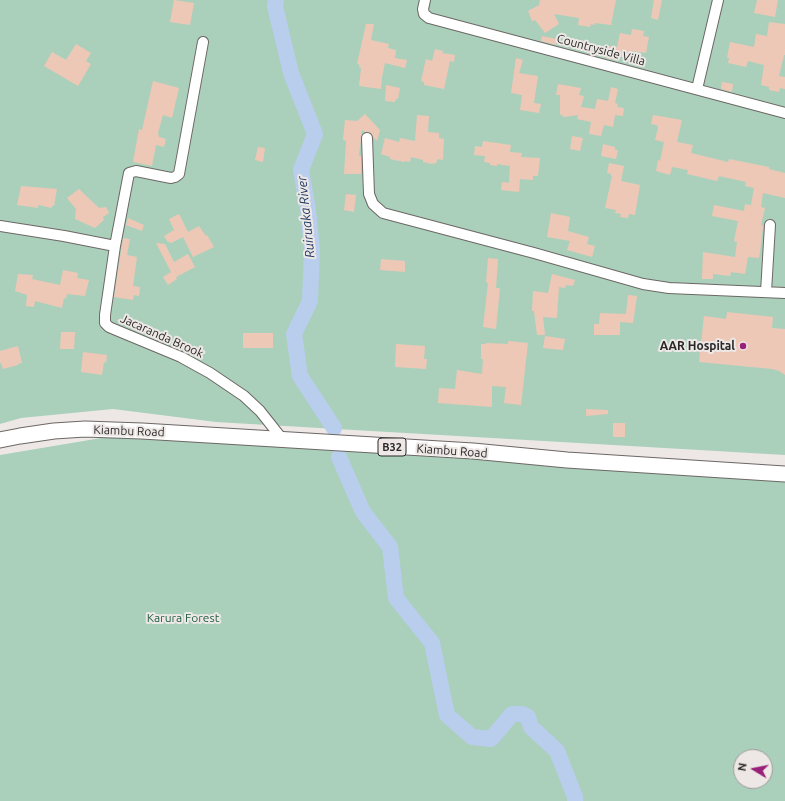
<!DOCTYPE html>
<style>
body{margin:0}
#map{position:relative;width:785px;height:801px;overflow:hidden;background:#ede8e6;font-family:Ubuntu,sans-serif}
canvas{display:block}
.north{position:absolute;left:733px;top:749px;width:40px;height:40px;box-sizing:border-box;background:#ede8e6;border:1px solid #9f9b9a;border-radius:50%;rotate:280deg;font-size:11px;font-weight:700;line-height:16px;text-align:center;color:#292727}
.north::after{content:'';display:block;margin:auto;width:14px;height:18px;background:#992079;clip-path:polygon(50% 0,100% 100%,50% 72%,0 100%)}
</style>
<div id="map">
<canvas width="785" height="801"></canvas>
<div class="north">N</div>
</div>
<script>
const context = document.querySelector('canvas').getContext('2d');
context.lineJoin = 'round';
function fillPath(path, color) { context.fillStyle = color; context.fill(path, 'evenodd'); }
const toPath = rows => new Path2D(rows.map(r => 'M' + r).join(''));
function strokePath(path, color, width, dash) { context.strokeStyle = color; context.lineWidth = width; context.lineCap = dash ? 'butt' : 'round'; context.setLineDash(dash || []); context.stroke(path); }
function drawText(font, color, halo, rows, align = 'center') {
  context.font = font + ' Ubuntu,sans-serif'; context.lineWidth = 4; context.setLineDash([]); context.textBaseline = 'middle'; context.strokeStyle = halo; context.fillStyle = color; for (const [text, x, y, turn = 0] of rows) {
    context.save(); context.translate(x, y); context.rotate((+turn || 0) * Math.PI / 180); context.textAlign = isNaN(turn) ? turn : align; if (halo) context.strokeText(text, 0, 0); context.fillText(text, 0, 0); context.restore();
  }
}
const green = toPath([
 [0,0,785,0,785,455,216,422,113,409,21,418,0,424],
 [137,432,785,476,785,801,0,801,0,455],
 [741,757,765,757,765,781,741,781]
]);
const river = toPath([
 [276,0,275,6,291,73,315,134,301,170,308,210,312,249,310,301,294,334,300,376,334,428],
 [339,457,363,512,390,547,396,598,432,643,447,715,472,737,491,739,512,714,522,714,528,717,531,727,557,751,575,797,575,801]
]);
const building = toPath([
 [174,0,194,3,190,25,170,22],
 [540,0,616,0,611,25,595,23,595,25,591,24,590,27,578,25,579,18,554,14,559,24,545,33,535,20,532,21,528,11,539,5],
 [654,0,662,0,658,20,651,18],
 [757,0,778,0,775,17,754,13],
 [769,22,785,24,785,55,784,55,779,76,785,77,785,89,780,88,779,92,769,90,769,87,761,85,764,65,748,61,746,67,728,63,729,58,727,58,730,42,754,47,756,34,767,36],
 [366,24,374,24,371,40,389,44,388,48,396,50,395,58,407,60,405,68,385,63,382,77,381,89,359,86,361,68,359,67,359,64,357,64],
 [632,29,644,31,643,36,649,37,646,53,632,51,631,58,617,56,616,60,606,58,608,46,617,47,620,33,631,35],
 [542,36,557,39,556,45,541,41],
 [76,44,91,53,86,61,91,64,78,86,44,66,52,52,66,60],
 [435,49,443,51,442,53,455,55,454,62,450,61,444,89,424,85,424,82,421,81,426,59,432,61],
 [516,58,523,60,519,73,538,76,534,103,541,104,539,113,520,110,522,95,511,93],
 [153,81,179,88,172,118,163,115,158,133,159,137,166,139,164,147,156,145,152,166,133,162,139,129,142,130],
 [722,82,733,84,732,92,721,89],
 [558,84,581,88,579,95,584,96,581,107,595,109,597,99,608,101,611,87,618,89,615,103,618,104,617,107,624,108,623,116,615,115,613,127,604,125,601,136,589,134,591,122,577,119,578,115,564,117,560,114,560,95,556,95],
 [386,85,400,88,398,99,396,99,395,102,385,101],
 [365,114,380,130,377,141,374,138,370,132,365,132,362,130,359,156,361,156,361,174,344,174,346,141,343,140,345,120,357,121],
 [417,115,429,116,428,132,439,133,439,138,444,139,443,160,438,159,436,163,432,164,423,162,423,160,411,157,410,162,405,161,404,162,390,159,390,157,381,154,385,138,399,142,400,138,415,141],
 [653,115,682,120,677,142,693,145,691,153,728,162,729,159,769,167,769,169,785,173,785,198,763,193,761,207,765,208,761,225,763,226,760,252,759,258,748,257,745,274,731,272,730,276,713,274,713,279,702,279,703,252,735,257,737,242,734,241,738,221,712,216,714,205,744,211,745,204,751,205,754,188,745,186,746,182,719,176,717,181,687,174,688,170,672,167,670,175,656,171,658,160,660,161,664,142,655,140,658,128,657,125,651,124],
 [572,136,583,138,580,151,570,149],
 [483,141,511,145,510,152,522,153,521,157,540,158,538,176,533,176,533,180,520,179,519,192,501,190,502,182,509,183,510,166,497,164,497,166,490,165,490,163,484,162,485,156,474,155,475,146,482,147],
 [603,144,615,147,615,150,618,150,616,159,601,156],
 [258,147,265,148,263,162,255,160],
 [609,163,624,166,621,181,640,185,635,215,629,214,628,218,620,217,621,214,615,213,616,210,605,208,612,176,611,176,611,174,607,173],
 [21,186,57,189,54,206,52,206,52,208,38,205,38,208,17,205],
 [79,189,99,208,106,207,109,213,103,217,104,220,95,228,75,219,76,209,67,198],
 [346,194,356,195,354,212,344,210],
 [551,213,570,217,568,231,589,237,587,244,595,246,592,257,567,250,570,241,547,237],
 [179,214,188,232,199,226,206,236,207,235,214,247,193,257,183,237,171,243,167,241,164,236,174,230,169,219],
 [128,218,144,225,142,231,126,225],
 [123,238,130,239,127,255,137,257,133,286,140,287,139,296,134,295,133,300,114,297],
 [156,243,165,244,174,262,188,254,195,267,176,277,177,279,168,285,163,277,171,272],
 [488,258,498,259,496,288,500,288,496,329,483,327,488,283,486,282],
 [381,259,405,261,405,272,380,270],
 [63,270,78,273,77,278,89,280,85,296,67,294,66,299,64,298,62,308,35,301,34,307,26,306,27,295,15,291,18,274,33,275,32,279,60,285],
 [552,274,575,280,573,286,566,285,565,288,559,287,557,318,543,317,545,335,537,335,534,311,532,311,533,291,548,293],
 [628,295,637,296,633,323,620,322,620,335,594,335,594,324,599,324,600,313,626,314],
 [727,312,773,317,772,328,785,329,785,375,779,371,772,369,699,362,704,316,726,319],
 [61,332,75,332,74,349,60,349],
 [243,333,273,333,273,348,243,348],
 [545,336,565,339,563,350,543,348],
 [508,341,528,343,521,405,504,403,506,387,492,386,492,407,438,403,439,388,455,389,457,370,482,374,483,359,481,359,481,344,486,344,486,343,508,344],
 [396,344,425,346,424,359,427,359,426,369,395,367],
 [18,346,22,363,18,364,18,365,3,369,1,363,0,363,0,351],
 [83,352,107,355,106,363,104,362,102,375,81,372],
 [586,409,608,410,608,414,586,416],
 [613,423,625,423,625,437,613,437]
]);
const minor = toPath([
 [425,0,423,9,424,14,429,18,785,113],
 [697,89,718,0],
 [367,138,369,194,373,204,383,213,534,253,643,284,669,288,785,293],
 [0,226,64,236,115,246,105,315,105,323,109,327,116,330,181,357,210,373,244,396,260,411,283,440],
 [115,246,129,173,136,171,171,178,175,177,179,174,203,42],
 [766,292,770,225]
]);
const highway = toPath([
 [0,440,20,436,54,431,85,429,142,431,473,451,567,460,785,474]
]);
const markers = [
 [743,346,4,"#992079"]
];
const shields = [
 [392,447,28]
];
const shieldNames = [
 ["B32",392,447]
];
const streetNames = [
 ["Countryside Villa",601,50,15],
 ["Jacaranda Brook",162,336,24],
 ["Kiambu Road",129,431,2],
 ["Kiambu Road",452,451,4]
];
const poiNames = [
 ["AAR Hospital",735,346]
];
const parkNames = [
 ["Karura Forest",183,618]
];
const waterNames = [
 ["Ruiruaka River",306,217,-96]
];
fillPath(green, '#aad0bb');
strokePath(river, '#b9cded', 16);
fillPath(building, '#eec8b6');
strokePath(minor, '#6c6765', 12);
strokePath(highway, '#6c6765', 17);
strokePath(minor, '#fff', 10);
strokePath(highway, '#fff', 15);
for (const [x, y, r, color] of markers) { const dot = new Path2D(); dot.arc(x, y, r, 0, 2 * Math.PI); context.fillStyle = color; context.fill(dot); strokePath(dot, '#ede8e6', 1.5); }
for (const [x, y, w] of shields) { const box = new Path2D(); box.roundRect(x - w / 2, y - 9, w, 18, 3); context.fillStyle = '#ede8e6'; context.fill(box); strokePath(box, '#292727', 1); }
drawText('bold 11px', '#292727', null, shieldNames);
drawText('12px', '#292727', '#ede8e6', streetNames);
drawText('bold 12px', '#292727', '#ede8e6', poiNames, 'right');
drawText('12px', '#1d5d42', '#ede8e6', parkNames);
drawText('italic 13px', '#203b65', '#ede8e6', waterNames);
</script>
